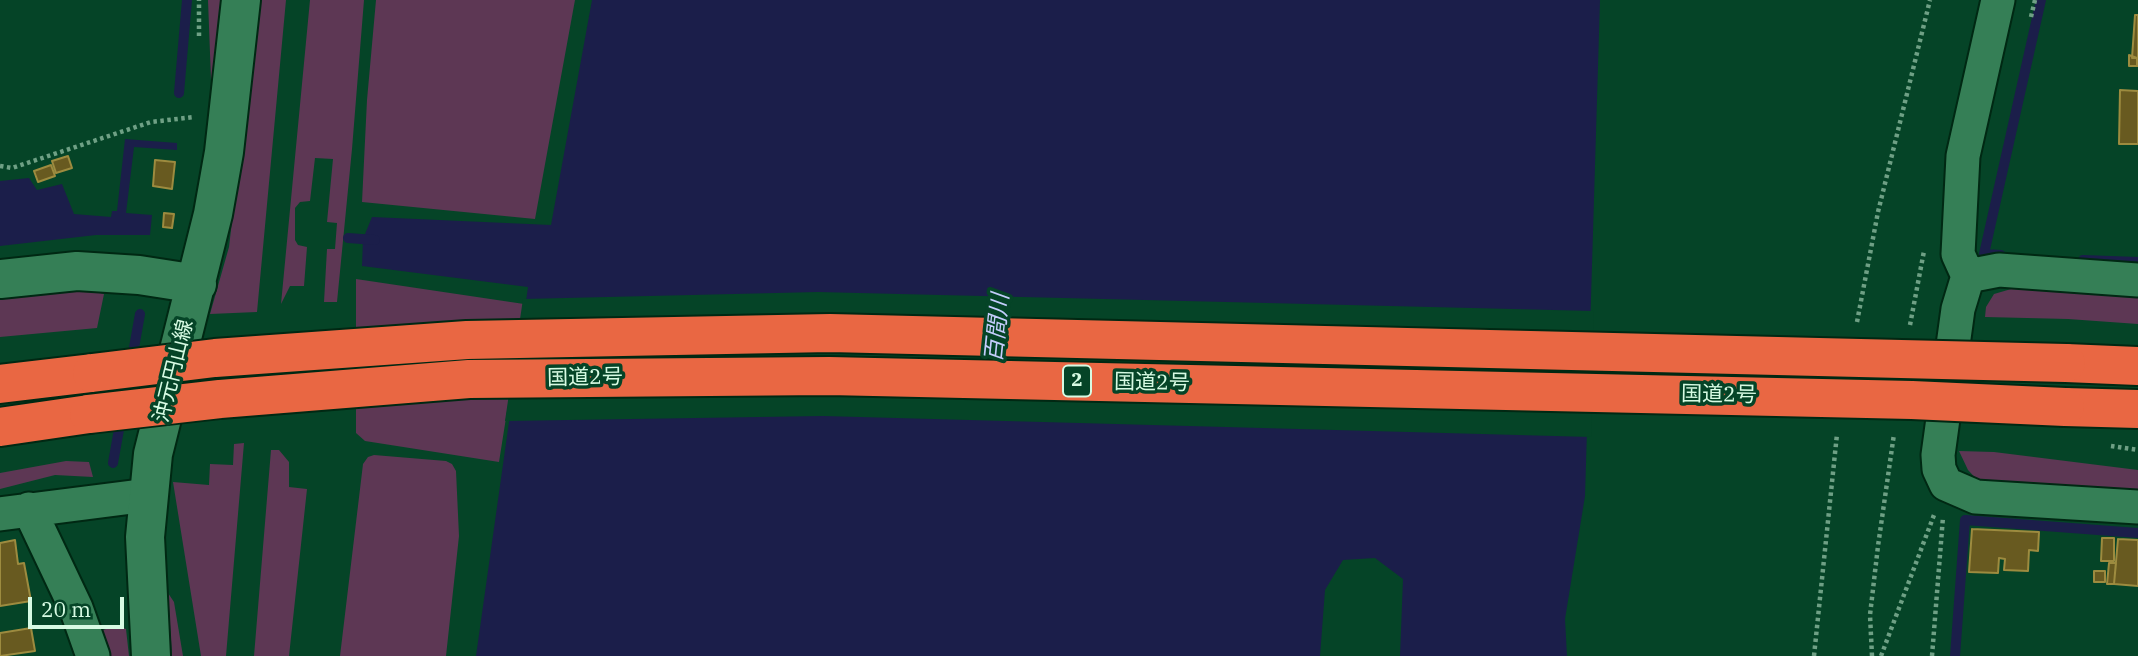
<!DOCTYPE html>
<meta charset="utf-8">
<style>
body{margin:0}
#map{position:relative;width:2138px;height:656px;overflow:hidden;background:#054427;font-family:"IBM Plex Serif",serif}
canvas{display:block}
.scale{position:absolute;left:28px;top:597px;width:96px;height:32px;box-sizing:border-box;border:4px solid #d7fbe3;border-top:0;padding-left:9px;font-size:21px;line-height:24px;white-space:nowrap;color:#d7fbe3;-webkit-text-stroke:5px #054427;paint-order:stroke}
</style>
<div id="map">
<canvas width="2138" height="656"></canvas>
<div class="scale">20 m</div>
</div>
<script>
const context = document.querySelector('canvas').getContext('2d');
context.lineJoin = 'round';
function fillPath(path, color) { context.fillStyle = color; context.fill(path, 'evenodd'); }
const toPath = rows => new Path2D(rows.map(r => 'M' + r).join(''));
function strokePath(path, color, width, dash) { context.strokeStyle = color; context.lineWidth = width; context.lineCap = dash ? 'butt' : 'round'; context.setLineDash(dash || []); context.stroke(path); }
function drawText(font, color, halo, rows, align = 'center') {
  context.font = font + ' "IBM Plex Serif","Noto Sans JP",serif'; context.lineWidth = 7; context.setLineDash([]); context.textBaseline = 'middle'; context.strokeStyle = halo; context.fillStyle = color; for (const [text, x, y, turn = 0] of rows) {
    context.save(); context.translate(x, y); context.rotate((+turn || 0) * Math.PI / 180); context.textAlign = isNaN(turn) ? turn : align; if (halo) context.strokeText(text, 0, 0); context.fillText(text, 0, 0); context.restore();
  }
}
const green = toPath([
 [208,0,225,0,214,90,211,80],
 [258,0,286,0,257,312,210,314,229,247],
 [310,0,364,0,352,149,337,302,324,302,327,249,335,249,337,223,327,222,333,159,315,158,310,201,300,202,295,208,295,240,298,245,307,247,304,286,290,286,281,304],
 [376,0,575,0,535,219,362,202,367,100],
 [356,279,524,304,499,462,365,441,356,433],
 [77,287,104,294,97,328,0,337,0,295],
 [2018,287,2138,291,2138,324,2068,319,1985,317,1986,307,1994,294],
 [244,443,226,656,201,656,173,482,209,485,210,464,233,465,234,444],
 [271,450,279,450,289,462,289,487,307,489,289,656,254,656],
 [1959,451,1994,452,2138,470,2138,497,1982,485,1968,470],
 [374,455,446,461,452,464,456,471,459,536,446,656,340,656,363,464,368,457],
 [66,461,89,462,93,477,55,475,0,489,0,473],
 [168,593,174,602,183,656,172,656],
 [116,625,126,629,129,656,109,656,101,631]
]);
const water = toPath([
 [592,0,1600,0,1585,496,1565,619,1567,656,1400,656,1403,579,1375,558,1343,560,1325,590,1320,656,476,656,528,287,362,266,363,239,372,217,551,225],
 [125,139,177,143,177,150,134,147,126,213,152,215,150,235,96,235,0,246,0,181,29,178,37,190,62,184,74,214,111,217,112,211,117,211]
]);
const pier = toPath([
 [818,292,1594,311,1591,437,823,416,505,421,523,299]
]);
const stream = toPath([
 [179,93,187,0],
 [348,238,375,240],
 [2001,255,1984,254,2041,0],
 [2083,260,2138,262],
 [132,359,140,314],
 [113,463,121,418],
 [1955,656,1965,520,2138,533]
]);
const building = toPath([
 [2135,15,2138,15,2138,66,2138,58,2132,58,2135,15],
 [2129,55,2137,58,2137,66,2129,66,2129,55],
 [2120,90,2138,91,2138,144,2119,144,2120,90],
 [68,156,72,168,56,173,52,161,68,156],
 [155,160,175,162,172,189,153,186,155,160],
 [51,165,55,176,38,182,34,171,51,165],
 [164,213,174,214,172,228,163,227,164,213],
 [1972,529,2039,532,2038,551,2029,550,2028,571,2004,570,2005,559,1999,558,1998,573,1969,572,1972,529],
 [2102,538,2114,538,2114,561,2101,561,2102,538],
 [2118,539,2138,540,2138,586,2114,584,2118,539],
 [15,540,18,564,24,563,31,601,0,606,0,543,15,540],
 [2109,563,2116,563,2114,584,2107,584,2109,563],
 [2094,571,2105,571,2105,582,2094,582,2094,571],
 [31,628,35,651,0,656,0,633,31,628]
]);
const path = toPath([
 [2031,17,2035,0],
 [199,36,199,0],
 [0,166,12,168,151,122,194,117],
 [1857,322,1878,212,1930,0],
 [1910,325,1924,251],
 [2111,446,2138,450],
 [1814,656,1837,434],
 [1872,656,1870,615,1878,546,1894,434],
 [1881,656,1934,515],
 [1932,656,1943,517]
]);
const street = toPath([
 [1998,0,1963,156,1958,254,1968,276,1958,309,1938,455,1939,469,1946,484,1976,497,2138,507],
 [1968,276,1999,270,2138,280],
 [29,509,76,608,93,656],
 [0,514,148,495]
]);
const secondary = toPath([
 [0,279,77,271,139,275,197,284],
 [151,656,145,537,153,454,213,214,224,152,241,0]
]);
const highway = toPath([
 [2066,363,2138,366],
 [0,384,92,373],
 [2065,407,2138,409],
 [0,427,89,414]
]);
const highwayBridge = toPath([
 [92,373,215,358,467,340,830,333,2066,363],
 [89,414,220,399,469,379,829,376,1912,400,2065,407]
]);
const shields = [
 [1077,381,28]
];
const shieldNames = [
 ["2",1077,381]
];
const streetNames = [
 ["沖元円山線",174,371,-76],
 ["国道2号",585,378,-1],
 ["国道2号",1152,383,1],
 ["国道2号",1719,395,1]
];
const waterNames = [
 ["百間川",998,328,-84]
];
fillPath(green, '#5d3754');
fillPath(water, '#1b1e4a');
fillPath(pier, '#054427');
strokePath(stream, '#1b1e4a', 10);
fillPath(building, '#685a20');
strokePath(building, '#9d8b3f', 2);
strokePath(street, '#002813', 37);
strokePath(secondary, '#002813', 42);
strokePath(highway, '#002813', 42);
strokePath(path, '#6fa085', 4.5, [3.5, 3.5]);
strokePath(street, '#357f56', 33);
strokePath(secondary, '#357f56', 38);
strokePath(highway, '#e96743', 38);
strokePath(highwayBridge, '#002813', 42, []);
strokePath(highwayBridge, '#e96743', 38);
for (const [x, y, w] of shields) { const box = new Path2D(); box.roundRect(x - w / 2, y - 15.5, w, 31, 5); context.fillStyle = '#054427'; context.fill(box); strokePath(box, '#d7fbe3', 2); }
drawText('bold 19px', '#d7fbe3', null, shieldNames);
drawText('21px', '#d7fbe3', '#054427', streetNames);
drawText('italic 23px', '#c4cdfc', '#054427', waterNames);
</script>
